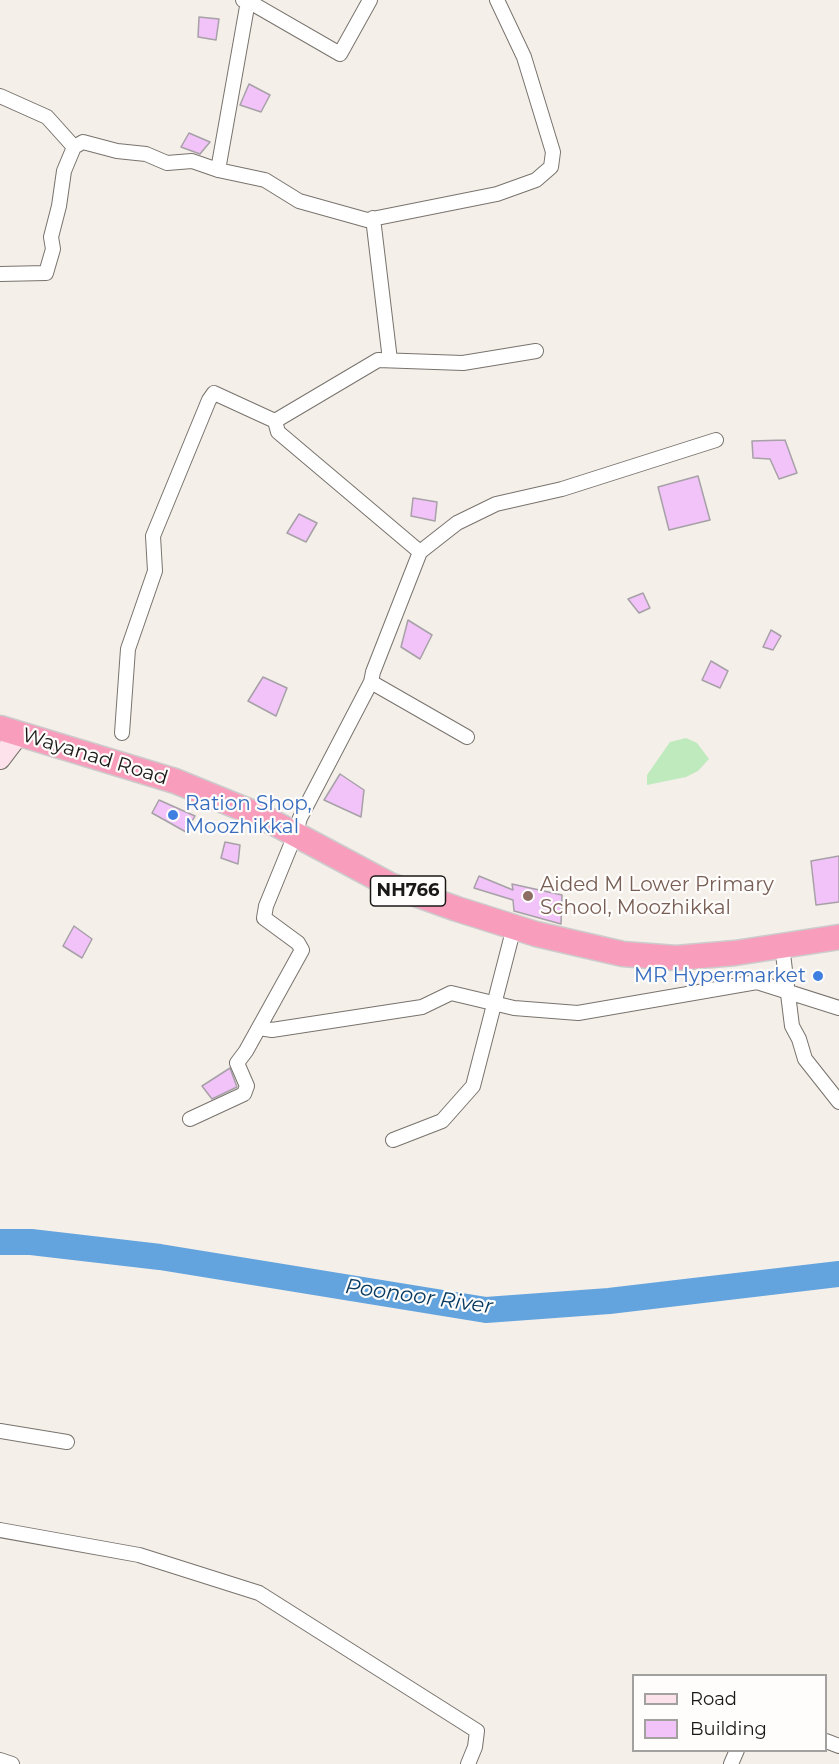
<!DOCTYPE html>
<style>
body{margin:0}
#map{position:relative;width:839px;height:1764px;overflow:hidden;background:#f5efe9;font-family:Montserrat,sans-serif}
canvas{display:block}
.legend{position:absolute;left:632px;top:1674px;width:195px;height:78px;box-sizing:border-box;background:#fefdfc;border:2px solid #a3a1a0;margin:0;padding:8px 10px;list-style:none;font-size:18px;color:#1a1816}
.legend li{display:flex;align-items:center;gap:12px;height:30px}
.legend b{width:30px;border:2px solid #a3a1a0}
</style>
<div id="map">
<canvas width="839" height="1764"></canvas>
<ul class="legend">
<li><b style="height:8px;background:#fde2eb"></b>Road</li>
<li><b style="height:16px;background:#f2c3f8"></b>Building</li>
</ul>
</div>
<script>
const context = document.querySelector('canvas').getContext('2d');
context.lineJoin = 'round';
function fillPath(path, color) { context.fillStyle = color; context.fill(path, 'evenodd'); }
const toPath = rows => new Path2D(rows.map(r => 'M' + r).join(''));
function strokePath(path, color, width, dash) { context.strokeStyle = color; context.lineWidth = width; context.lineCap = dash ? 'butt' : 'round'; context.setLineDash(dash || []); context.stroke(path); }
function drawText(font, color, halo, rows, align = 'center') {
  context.font = font + ' Montserrat,sans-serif'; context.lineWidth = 4.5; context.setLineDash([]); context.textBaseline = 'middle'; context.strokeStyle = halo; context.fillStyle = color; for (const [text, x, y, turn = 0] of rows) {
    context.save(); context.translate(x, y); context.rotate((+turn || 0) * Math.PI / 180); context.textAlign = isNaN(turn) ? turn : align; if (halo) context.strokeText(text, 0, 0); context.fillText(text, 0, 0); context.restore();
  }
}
const green = toPath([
 [686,738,697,743,709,759,698,771,686,777,647,785,647,775,670,742]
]);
const river = toPath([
 [0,1242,31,1242,160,1257,486,1310,609,1301,839,1274]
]);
const building = toPath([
 [199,17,219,19,216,40,198,37,199,17],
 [249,84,270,95,261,112,240,105,249,84],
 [189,133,210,142,200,154,181,147,189,133],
 [785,440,797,473,779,479,770,459,753,458,752,441,785,440],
 [698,476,710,520,669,530,658,487,698,476],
 [413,498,437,502,435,521,411,516,413,498],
 [299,514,317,523,306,542,287,533,299,514],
 [643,593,650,608,639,613,628,599,643,593],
 [408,620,432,635,420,659,401,647,408,620],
 [771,630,781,636,773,650,763,647,771,630],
 [711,661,728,671,720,688,702,680,711,661],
 [263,677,287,688,276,716,248,701,263,677],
 [340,774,364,790,361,817,324,800,340,774],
 [159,800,195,816,186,832,152,813,159,800],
 [225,842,240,845,238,864,221,858,225,842],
 [839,856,839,902,816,905,811,861,839,856],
 [479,876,513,890,512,884,562,895,561,924,514,911,513,900,474,888,479,876],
 [74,926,92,939,82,958,63,946,74,926],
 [230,1068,237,1087,212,1099,202,1086,230,1068]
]);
const street = toPath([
 [248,1,340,54,370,0],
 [0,96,47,117,74,147],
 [218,170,248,1,243,0],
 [373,218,390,360],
 [0,274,46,273,53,249,51,237,59,206,64,171,74,147,83,142,117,151,146,154,167,163,192,161,218,170,265,180,299,201,367,220,497,194,536,180,551,167,553,152,524,57,497,0],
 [420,552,278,432,275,421,378,360,463,363,536,351],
 [371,682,467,737],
 [122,733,128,649,155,571,153,536,209,400,214,393,275,421],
 [782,946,792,1026,799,1039,805,1059,839,1102],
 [259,1028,272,1030,422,1007,451,993,514,1008,578,1013,757,982,839,1008],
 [190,1119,244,1094,247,1086,237,1063,246,1051,302,950,298,943,264,918,266,906,295,835,300,818,371,682,373,672,420,552,457,523,496,504,562,489,716,440],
 [393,1140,442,1121,473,1086,514,927],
 [0,1431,67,1442],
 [0,1530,139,1555,259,1593,477,1731,475,1747,468,1764],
 [826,1741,839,1746],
 [0,1760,12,1764],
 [731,1764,737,1750]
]);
const secondary = toPath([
 [0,759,19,734]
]);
const highway = toPath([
 [0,728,175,781,261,816,390,885,457,909,536,934,623,954,676,958,735,953,839,937]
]);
const markers = [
 [173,815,6,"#3f7fe0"],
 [528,896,6,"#8d6e63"],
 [818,976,6,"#3f7fe0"]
];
const shields = [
 [408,891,75]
];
const shieldNames = [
 ["NH766",408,891]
];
const streetNames = [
 ["Wayanad Road",95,757,17]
];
const shopNames = [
 ["Ration Shop,",185,804],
 ["Moozhikkal",185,827],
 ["MR Hypermarket",806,976,"right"]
];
const educationNames = [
 ["Aided M Lower Primary",540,885],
 ["School, Moozhikkal",540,908]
];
const waterNames = [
 ["Poonoor River",419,1297,8]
];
fillPath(green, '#beeabe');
strokePath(river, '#63a4de', 26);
fillPath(building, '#f2c3f8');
strokePath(building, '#a6a1a7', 1.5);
strokePath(street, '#78736d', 16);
strokePath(secondary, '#78736d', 22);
strokePath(highway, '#cdcccc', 27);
strokePath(street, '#fff', 14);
strokePath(secondary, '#fde2eb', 20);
strokePath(highway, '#f89dbb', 24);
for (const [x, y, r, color] of markers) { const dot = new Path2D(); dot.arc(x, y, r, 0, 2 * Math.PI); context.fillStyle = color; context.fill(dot); strokePath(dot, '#fefdfc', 2); }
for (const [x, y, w] of shields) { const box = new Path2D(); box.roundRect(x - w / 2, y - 15, w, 30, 4.5); context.fillStyle = '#fefdfc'; context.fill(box); strokePath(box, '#1a1816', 1.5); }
drawText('bold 18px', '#1a1816', null, shieldNames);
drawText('20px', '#1a1816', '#fefdfc', streetNames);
drawText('20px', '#366cbe', '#fefdfc', shopNames, 'left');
drawText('20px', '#785e54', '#fefdfc', educationNames, 'left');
drawText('italic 21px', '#093b61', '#fefdfc', waterNames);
</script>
